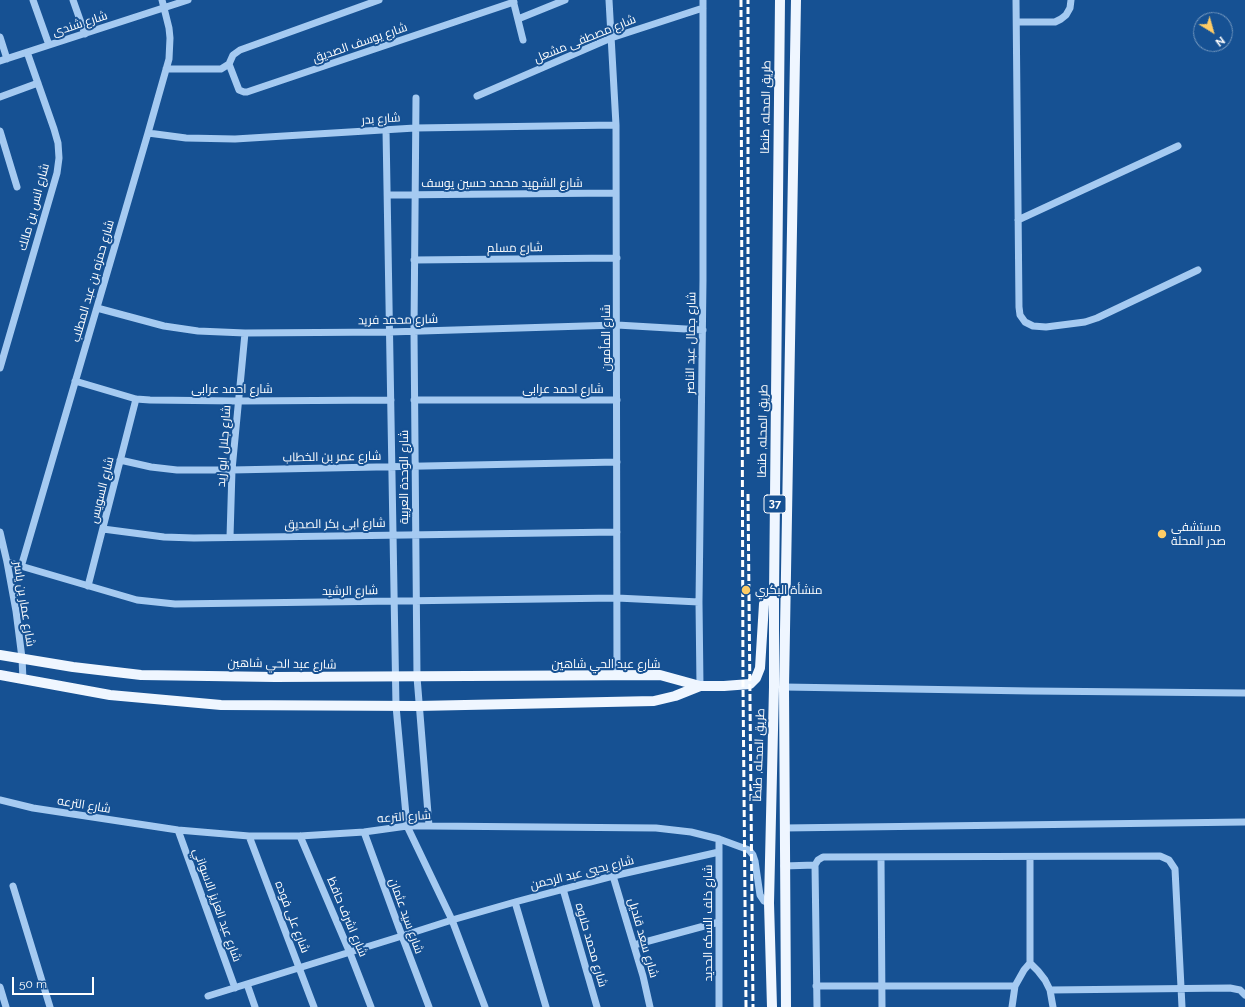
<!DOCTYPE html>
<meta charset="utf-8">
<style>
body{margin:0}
#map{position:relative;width:1245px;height:1007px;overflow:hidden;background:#165193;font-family:Raleway,sans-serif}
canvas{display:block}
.north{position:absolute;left:1193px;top:12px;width:40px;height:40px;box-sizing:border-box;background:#165193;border:1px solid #7397be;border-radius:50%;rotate:143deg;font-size:11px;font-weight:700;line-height:16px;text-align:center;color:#fff}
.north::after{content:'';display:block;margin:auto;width:14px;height:18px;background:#ffcc65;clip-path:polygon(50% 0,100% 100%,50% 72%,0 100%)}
.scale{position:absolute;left:12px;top:977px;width:82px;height:18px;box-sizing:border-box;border:2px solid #fff;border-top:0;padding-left:5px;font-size:12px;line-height:14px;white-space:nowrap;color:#fff;-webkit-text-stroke:3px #165193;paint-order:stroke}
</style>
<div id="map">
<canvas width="1245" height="1007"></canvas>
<div class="north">N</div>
<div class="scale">50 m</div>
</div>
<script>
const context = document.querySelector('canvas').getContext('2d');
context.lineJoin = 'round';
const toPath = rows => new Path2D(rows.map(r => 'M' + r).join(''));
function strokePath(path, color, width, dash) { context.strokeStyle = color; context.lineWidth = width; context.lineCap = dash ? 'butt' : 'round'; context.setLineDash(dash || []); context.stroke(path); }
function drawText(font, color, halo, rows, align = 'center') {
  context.font = font + ' Raleway,Cairo,sans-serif'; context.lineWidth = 4; context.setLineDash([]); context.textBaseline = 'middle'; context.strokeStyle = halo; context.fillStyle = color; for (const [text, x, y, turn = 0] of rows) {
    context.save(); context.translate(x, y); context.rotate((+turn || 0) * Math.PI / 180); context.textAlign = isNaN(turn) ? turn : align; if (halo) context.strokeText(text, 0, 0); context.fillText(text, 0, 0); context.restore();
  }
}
const minor = toPath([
 [33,0,49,45],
 [73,0,85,34],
 [513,0,523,40],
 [609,0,616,125,617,676],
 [1016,0,1019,307,1020,315,1025,322,1033,326,1046,327,1085,322,1097,318,1198,270],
 [518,19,565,0],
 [1017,22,1055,22,1061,19,1066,15,1070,8,1071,0],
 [0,37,7,59],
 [0,61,188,0],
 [229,64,239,90,244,92,247,92,514,2],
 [166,69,221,69,229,64,233,55,240,50,379,0],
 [477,96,611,38,703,8],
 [0,97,38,83],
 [416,98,414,331,417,677,429,826],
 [386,130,396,706,407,826,452,920,485,1007],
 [0,131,17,187],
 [148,133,186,138,235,139,415,128,616,125],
 [388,195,616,193],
 [1018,220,1178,146],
 [414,260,617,258],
 [97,308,164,326,198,331,245,333,389,332,617,325,703,330],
 [0,368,57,173,59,158,58,143,54,129,27,52],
 [75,381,136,399,150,400,238,401,391,400],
 [414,400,617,400],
 [120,460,151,467,177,470,232,470,617,462],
 [103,529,164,537,194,538,617,532],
 [0,532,7,562,16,611,22,658,23,680],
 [230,537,232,470,245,333],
 [7,562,137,600,175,604,617,598,699,602],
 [21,567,148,133,169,59,170,38,169,28,162,0],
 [88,586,136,399],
 [700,686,699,602,703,280,703,0],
 [784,687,1031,691,1245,693],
 [0,800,33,808,178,830,249,836,300,836,364,832,407,826,429,826,656,828,691,832,719,839,749,850,753,855,755,861,760,895,764,901,769,903],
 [784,828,1245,822],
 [178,830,235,988],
 [364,832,402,936,429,1007],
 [249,836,314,1007],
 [300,836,350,953,371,1007],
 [881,857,882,1007],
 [784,866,815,865],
 [613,876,643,976,650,1007],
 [13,886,50,1007],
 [563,889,597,1007],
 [515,902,546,1007],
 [634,945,719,922],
 [1030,963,1038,971,1045,980,1050,990,1053,1007],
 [247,984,255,1007],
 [816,986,1015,986],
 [0,987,6,1007],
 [1050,990,1230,988,1240,990,1245,995],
 [208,996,402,936,452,920,515,902,613,876,719,852],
 [719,1007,719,839],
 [817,1007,815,865,818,860,823,857,1160,856,1169,860,1175,869,1182,1007],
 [1012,1007,1015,986,1024,970,1030,963,1030,857]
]);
const major = toPath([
 [0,655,73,667,141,675,275,677,660,675,700,686,724,686,750,684,756,678,760,668,764,604,768,597,774,595],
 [0,675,110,695,221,705,418,706,654,701,675,696,700,686],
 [772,1007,769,903,774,687,774,595,780,0],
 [786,1007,784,687,796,0]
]);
const rail = toPath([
 [741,0,743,684,746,1007],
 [748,454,748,0],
 [748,494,753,1007]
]);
const markers = [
 [1162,534,5,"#ffcc65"],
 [746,590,5,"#ffcc65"]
];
const shields = [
 [775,504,22]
];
const shieldNames = [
 ["37",775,504]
];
const streetNames = [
 ["شارع شندى",80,24,-18],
 ["شارع مصطفى مشعل",585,39,-22],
 ["شارع يوسف الصديق",360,43,-19],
 ["طريق المحله, طنطا",766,107,-89],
 ["شارع بدر",381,119,-4],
 ["شارع الشهيد محمد حسين يوسف",502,183],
 ["شارع انس بن مالك",34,207,-75],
 ["شارع مسلم",515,248,-1],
 ["شارع حمزه بن عبد المطلب",93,281,-74],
 ["شارع محمد فريد",398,320,-1],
 ["شارع المأمون",606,338,-90],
 ["شارع جمال عبد الناصر",691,343,-89],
 ["شارع احمد عرابى",232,389],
 ["شارع احمد عرابى",563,389],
 ["طريق المحله, طنطا",763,431,-89],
 ["شارع جلال ابو زيد",224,446,-86],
 ["شارع عمر بن الخطاب",332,457,-1],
 ["شارع الوحدة العربية",404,477,-90],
 ["شارع السويس",102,490,-76],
 ["شارع ابى بكر الصديق",335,524,-1],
 ["شارع الرشيد",350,591,-1],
 ["شارع عمار بن ياسر",24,604,81],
 ["شارع عبد الحي شاهين",282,664,1],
 ["شارع عبد الحي شاهين",606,664],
 ["طريق المحله, طنطا",759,755,-88],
 ["شارع الترعه",84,805,9],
 ["شارع الترعه",404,817,-4],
 ["شارع يحيي عبد الرحمن",582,873,-14],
 ["شارع عبد العزيز الاسواني",217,905,70],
 ["شارع سيد عثمان",406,916,70],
 ["شارع على فوده",292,917,69],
 ["شارع اشرف حافظ",347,917,67],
 ["شارع خلف السكه الحديد",708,923,-90],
 ["شارع سعد قنديل",643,938,74],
 ["شارع محمد حلاوه",591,945,74]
];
const poiNames = [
 ["مستشفى",1171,527],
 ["صدر المحلة",1171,541],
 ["منشأة البكري",755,590]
];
strokePath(minor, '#a5caf1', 7);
strokePath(major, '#eff6ff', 10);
strokePath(rail, '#fff', 3, [7, 3]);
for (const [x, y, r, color] of markers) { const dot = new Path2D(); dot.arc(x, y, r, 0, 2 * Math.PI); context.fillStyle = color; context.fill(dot); strokePath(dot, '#165193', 1.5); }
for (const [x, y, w] of shields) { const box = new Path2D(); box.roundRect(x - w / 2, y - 9, w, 18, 3); context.fillStyle = '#165193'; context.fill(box); strokePath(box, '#fff', 1); }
drawText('bold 11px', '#fff', null, shieldNames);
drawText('12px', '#fff', '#165193', streetNames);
drawText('12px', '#fff', '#165193', poiNames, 'left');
</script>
